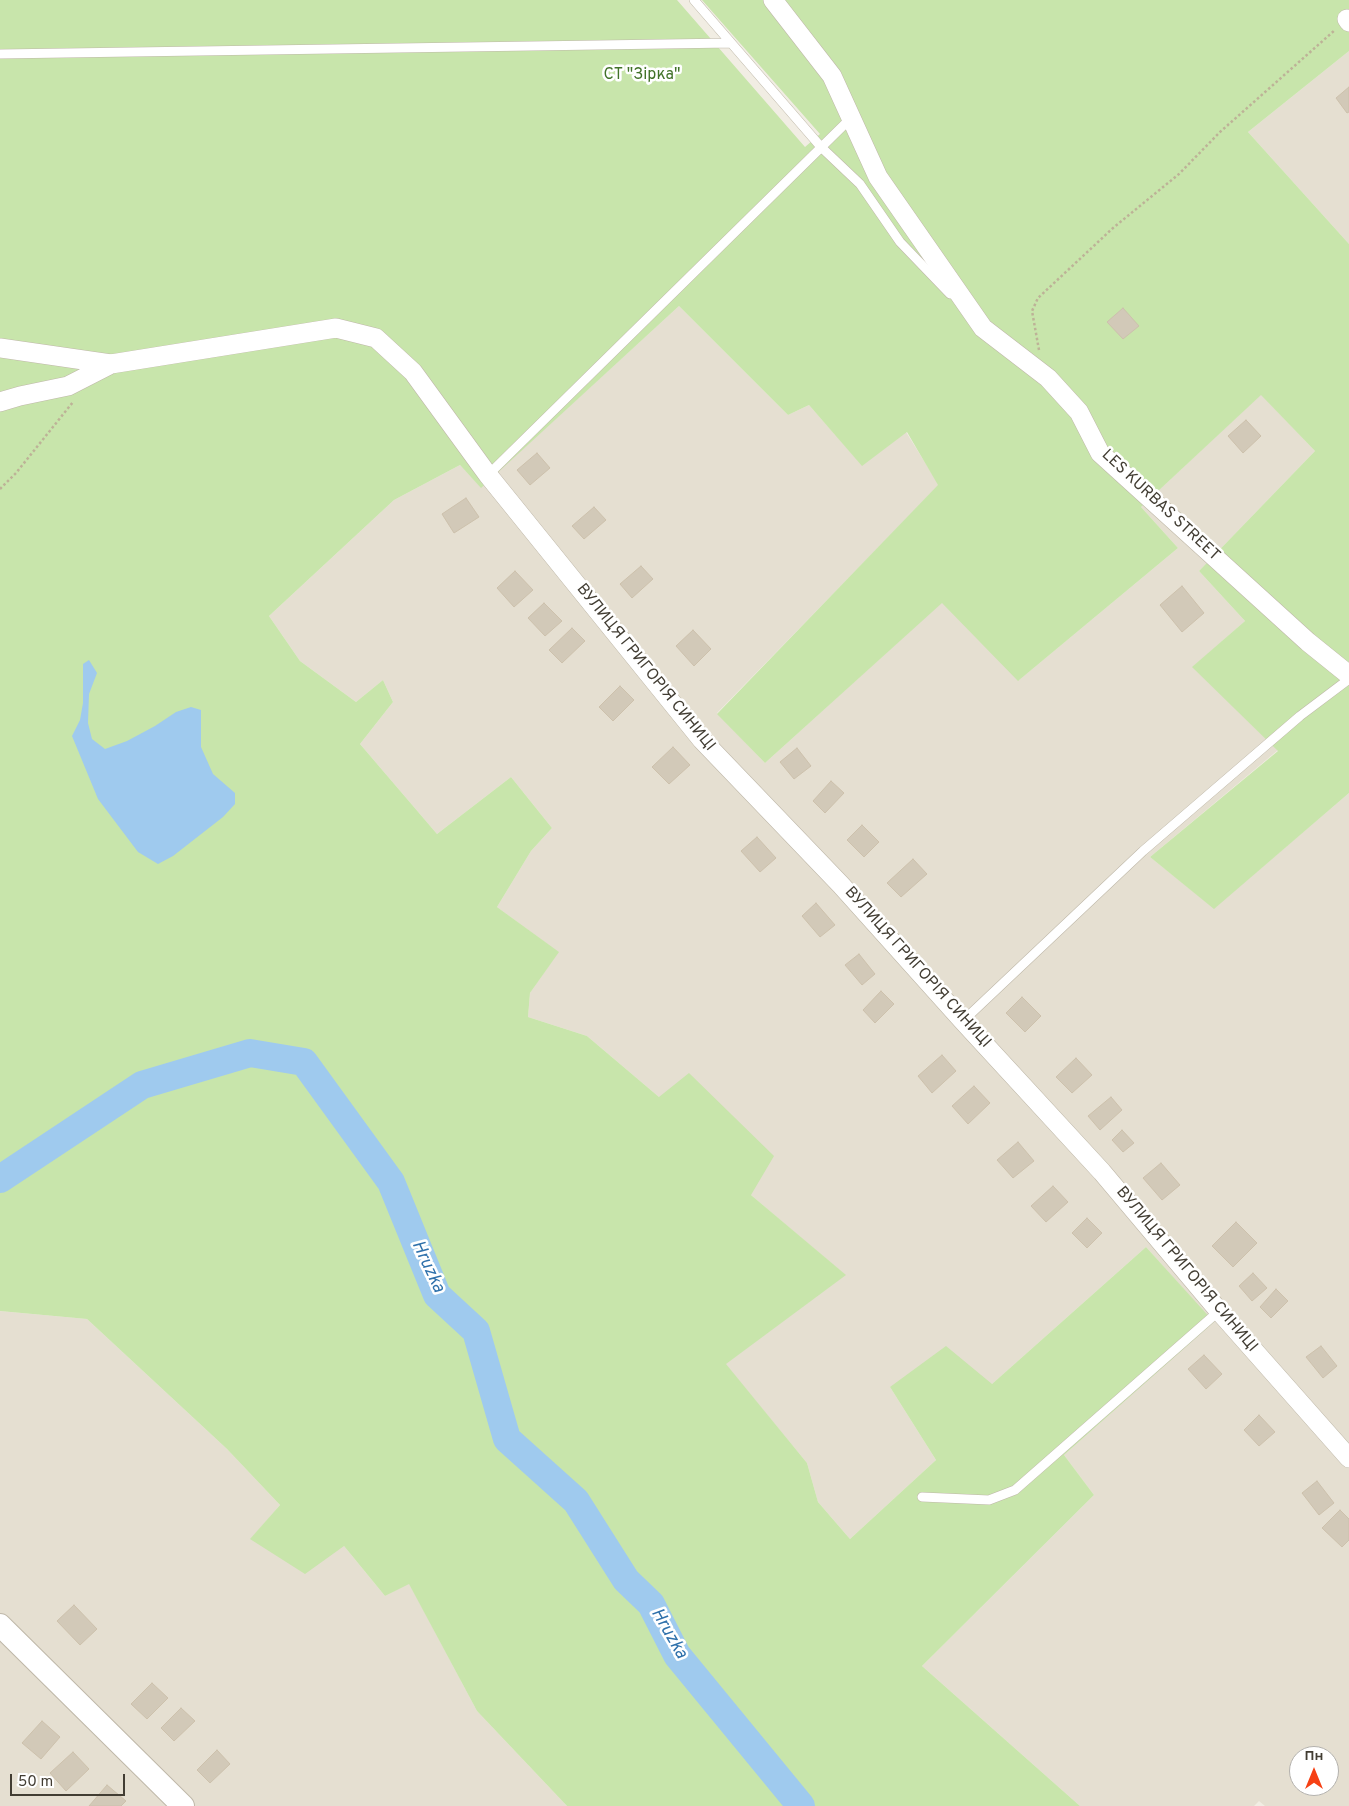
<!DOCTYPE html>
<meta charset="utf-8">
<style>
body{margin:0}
#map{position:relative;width:1349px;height:1806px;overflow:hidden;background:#f1ede3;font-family:Overpass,sans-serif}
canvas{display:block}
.north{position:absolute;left:1289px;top:1746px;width:50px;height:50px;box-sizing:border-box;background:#fff;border:1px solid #b3b1ad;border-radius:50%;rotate:0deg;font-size:14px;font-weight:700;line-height:20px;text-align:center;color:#423d33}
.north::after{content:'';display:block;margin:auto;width:18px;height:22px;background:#f64115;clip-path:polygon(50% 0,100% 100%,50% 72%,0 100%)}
.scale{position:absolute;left:10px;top:1774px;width:115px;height:22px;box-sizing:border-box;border:2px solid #423d33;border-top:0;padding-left:6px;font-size:15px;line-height:18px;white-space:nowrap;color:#423d33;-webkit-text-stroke:4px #fff;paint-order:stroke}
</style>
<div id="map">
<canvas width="1349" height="1806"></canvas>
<div class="north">Пн</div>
<div class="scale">50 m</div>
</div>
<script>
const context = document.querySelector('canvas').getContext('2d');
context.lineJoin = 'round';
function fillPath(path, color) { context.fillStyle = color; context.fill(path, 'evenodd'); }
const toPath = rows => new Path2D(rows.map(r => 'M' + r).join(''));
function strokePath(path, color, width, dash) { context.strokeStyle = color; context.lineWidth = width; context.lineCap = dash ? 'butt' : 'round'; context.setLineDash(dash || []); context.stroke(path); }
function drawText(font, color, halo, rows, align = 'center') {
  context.font = font + ' Overpass,sans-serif'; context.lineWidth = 5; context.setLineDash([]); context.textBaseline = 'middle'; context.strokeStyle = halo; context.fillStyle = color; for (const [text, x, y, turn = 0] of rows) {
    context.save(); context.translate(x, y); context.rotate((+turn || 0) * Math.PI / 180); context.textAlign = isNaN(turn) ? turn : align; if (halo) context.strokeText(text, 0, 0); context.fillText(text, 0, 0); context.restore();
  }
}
const residential = toPath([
 [1349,51,1349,244,1248,132],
 [679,306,788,415,809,405,862,465,906,432,939,485,717,713,765,763,942,602,1019,680,1178,548,1141,507,1261,394,1315,451,1199,571,1245,621,1193,667,1278,750,1150,857,1214,908,1349,793,1349,1806,1265,1806,1259,1801,1254,1806,1080,1806,922,1666,1094,1495,1064,1455,1213,1322,1146,1247,992,1384,890,1387,936,1460,850,1539,818,1502,807,1463,725,1364,845,1275,751,1195,659,1097,587,1036,528,1017,530,993,558,952,497,907,531,851,552,828,511,777,437,834,360,744,393,702,383,680,356,702,300,661,269,616,394,500,460,465,481,487],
 [1299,1756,1329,1756,1329,1786,1299,1786],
 [0,1311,87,1319,227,1449,280,1505,251,1539,344,1546,385,1596,409,1583,477,1711,567,1806,0,1806]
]);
const green = toPath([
 [0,0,677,0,805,147,820,134,702,0,1349,0,1349,51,1248,132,1349,244,1349,793,1214,909,1150,857,1278,751,1192,667,1245,621,1199,571,1315,451,1261,395,1141,507,1178,548,1018,681,942,603,765,763,717,714,938,485,907,432,862,466,809,405,788,415,679,306,481,488,460,465,394,500,269,616,300,661,356,702,383,680,393,702,360,744,437,834,511,777,552,828,531,851,497,907,559,952,530,993,528,1017,587,1036,659,1097,689,1073,774,1156,751,1195,846,1275,726,1364,807,1463,818,1502,850,1539,936,1460,890,1387,946,1346,992,1384,1146,1247,1214,1322,1064,1455,1094,1495,922,1666,1080,1806,567,1806,477,1711,409,1584,385,1596,344,1546,305,1574,250,1539,280,1505,227,1449,87,1319,0,1311]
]);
const water = toPath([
 [89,660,97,673,89,694,88,723,92,739,105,749,127,741,155,726,176,712,191,707,201,710,201,747,213,774,235,793,235,804,223,817,173,856,158,864,138,852,98,799,72,736,80,720,83,703,83,664]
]);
const river = toPath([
 [0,1179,142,1085,250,1053,304,1062,391,1182,437,1295,476,1331,507,1439,576,1501,626,1580,651,1604,677,1655,801,1806]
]);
const building = toPath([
 [1349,87,1349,112,1347,113,1336,98,1349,87],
 [1123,308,1139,326,1123,339,1107,322,1123,308],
 [1246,420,1261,436,1243,453,1228,436,1246,420],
 [537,453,550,468,530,485,517,470,537,453],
 [466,498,479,517,454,533,442,514,466,498],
 [594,507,606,520,584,539,572,526,594,507],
 [641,566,653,579,632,598,620,584,641,566],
 [515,571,533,590,514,607,497,588,515,571],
 [1182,586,1204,613,1182,632,1160,605,1182,586],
 [544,603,562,621,545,636,528,618,544,603],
 [572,628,585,641,562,663,549,650,572,628],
 [693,630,711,649,694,666,676,646,693,630],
 [620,686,634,700,613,721,599,707,620,686],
 [673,747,690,765,669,784,652,767,673,747],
 [797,748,811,766,794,779,780,762,797,748],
 [831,781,844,793,825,813,813,801,831,781],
 [862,825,879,842,864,857,847,840,862,825],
 [757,837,776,858,760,872,741,851,757,837],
 [913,859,927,874,901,897,887,883,913,859],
 [816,903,835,925,820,937,802,916,816,903],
 [859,954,875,974,862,985,845,965,859,954],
 [881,991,894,1004,875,1023,863,1010,881,991],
 [1022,997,1041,1016,1025,1032,1006,1013,1022,997],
 [942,1055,956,1071,932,1093,918,1076,942,1055],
 [1076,1058,1092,1075,1072,1093,1056,1077,1076,1058],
 [974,1086,990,1103,968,1124,952,1106,974,1086],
 [1111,1097,1122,1110,1100,1130,1088,1116,1111,1097],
 [1122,1130,1134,1143,1123,1152,1112,1140,1122,1130],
 [1018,1142,1034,1161,1013,1178,997,1160,1018,1142],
 [1161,1163,1180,1185,1162,1200,1143,1178,1161,1163],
 [1053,1186,1068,1202,1046,1222,1031,1206,1053,1186],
 [1087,1218,1102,1233,1087,1248,1072,1233,1087,1218],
 [1236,1222,1257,1243,1233,1267,1212,1246,1236,1222],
 [1253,1273,1267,1288,1252,1301,1239,1286,1253,1273],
 [1276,1289,1288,1301,1271,1318,1260,1307,1276,1289],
 [1321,1346,1337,1366,1323,1378,1306,1357,1321,1346],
 [1204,1355,1222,1374,1206,1389,1188,1369,1204,1355],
 [1259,1415,1275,1432,1259,1446,1244,1430,1259,1415],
 [1317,1481,1334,1503,1319,1515,1302,1493,1317,1481],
 [1340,1510,1349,1519,1349,1540,1342,1547,1322,1528,1340,1510],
 [74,1605,97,1629,80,1645,57,1621,74,1605],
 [152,1683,168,1698,147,1719,131,1704,152,1683],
 [181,1708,195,1721,174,1741,161,1728,181,1708],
 [42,1721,60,1737,41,1759,22,1743,42,1721],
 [217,1750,230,1764,210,1783,197,1770,217,1750],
 [73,1752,89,1769,66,1791,50,1773,73,1752],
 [107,1785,126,1801,121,1806,89,1806,107,1785]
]);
const path = toPath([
 [1039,350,1032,311,1038,298,1113,228,1179,174,1220,132,1335,30],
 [0,489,16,473,73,402]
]);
const service = toPath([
 [694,0,821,147,860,184,900,242,950,294],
 [0,54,731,43],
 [488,475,851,118],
 [963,1021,1143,851,1300,716,1349,679],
 [922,1497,989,1500,1015,1490,1219,1311]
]);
const minor = toPath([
 [773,0,832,76,878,177,983,328,1048,378,1079,412,1100,453,1308,642,1349,675],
 [1347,19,1349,22],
 [0,348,111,364,336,328,376,338,413,372,488,475,702,740,841,885,963,1021,1102,1172,1219,1311,1349,1458],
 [0,402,20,396,68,386,111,364]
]);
const tertiary = toPath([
 [0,1625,183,1806]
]);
const parkNames = [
 ["СТ \"Зірка\"",642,76]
];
const streetNames = [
 ["LES KURBAS STREET",1160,506,43],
 ["ВУЛИЦЯ ГРИГОРІЯ СИНИЦІ",645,668,51],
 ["ВУЛИЦЯ ГРИГОРІЯ СИНИЦІ",917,968,48],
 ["ВУЛИЦЯ ГРИГОРІЯ СИНИЦІ",1186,1270,50]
];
const waterNames = [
 ["Hruzka",427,1267,65],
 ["Hruzka",668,1634,60]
];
fillPath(residential, '#e5dfd1');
fillPath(green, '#c8e5ab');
fillPath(water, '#9fcaee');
strokePath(river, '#9fcaee', 28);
fillPath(building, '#d2c9b8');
strokePath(building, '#cdc1ac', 1);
strokePath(service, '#bfb8a9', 10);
strokePath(minor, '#bfb8a9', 20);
strokePath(tertiary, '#bfb8a9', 24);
strokePath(path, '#bdb297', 2.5, [2.5, 2.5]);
strokePath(service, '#fff', 9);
strokePath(minor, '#fff', 19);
strokePath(tertiary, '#fff', 22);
drawText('16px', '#417228', '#fff', parkNames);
drawText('16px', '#423d33', '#fff', streetNames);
drawText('italic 18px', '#2f71ab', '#fff', waterNames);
</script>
